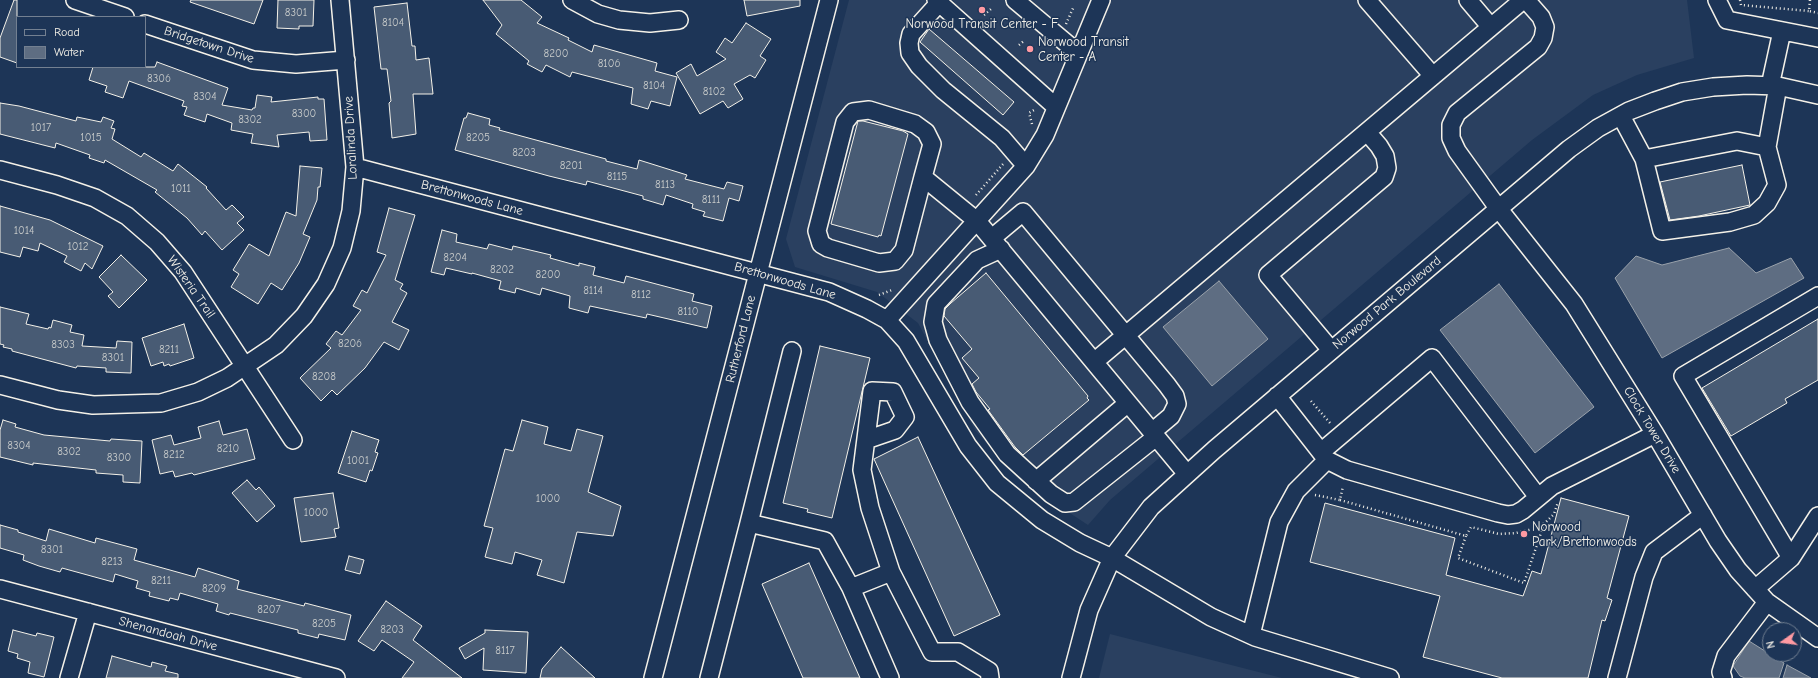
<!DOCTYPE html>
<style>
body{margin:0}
#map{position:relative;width:1818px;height:678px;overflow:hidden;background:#1d3557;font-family:"Comic Neue",sans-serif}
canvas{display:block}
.legend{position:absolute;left:16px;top:16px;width:130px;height:52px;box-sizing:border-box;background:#1d3557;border:1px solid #738091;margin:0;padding:5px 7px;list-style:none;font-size:12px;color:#f4f1e8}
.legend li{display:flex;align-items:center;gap:8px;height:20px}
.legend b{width:20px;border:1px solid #738091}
.north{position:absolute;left:1762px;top:622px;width:40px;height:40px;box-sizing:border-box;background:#1d3557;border:1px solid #738091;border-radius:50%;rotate:256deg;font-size:11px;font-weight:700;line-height:16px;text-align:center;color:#f4f1e8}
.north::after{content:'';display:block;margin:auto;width:14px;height:18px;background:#ff9aa2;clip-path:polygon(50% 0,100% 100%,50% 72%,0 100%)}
</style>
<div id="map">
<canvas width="1818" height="678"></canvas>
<ul class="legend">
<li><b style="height:5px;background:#1d3557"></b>Road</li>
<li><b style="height:11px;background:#5e6d82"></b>Water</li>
</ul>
<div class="north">N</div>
</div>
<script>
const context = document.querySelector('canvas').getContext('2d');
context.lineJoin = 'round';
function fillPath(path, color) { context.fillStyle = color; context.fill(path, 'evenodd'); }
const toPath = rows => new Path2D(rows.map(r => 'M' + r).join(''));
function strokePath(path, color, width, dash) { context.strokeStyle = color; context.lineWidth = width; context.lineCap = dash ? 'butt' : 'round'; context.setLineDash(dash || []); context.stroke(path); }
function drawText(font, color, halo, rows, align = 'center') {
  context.font = font + ' "Comic Neue",sans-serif'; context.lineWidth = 3; context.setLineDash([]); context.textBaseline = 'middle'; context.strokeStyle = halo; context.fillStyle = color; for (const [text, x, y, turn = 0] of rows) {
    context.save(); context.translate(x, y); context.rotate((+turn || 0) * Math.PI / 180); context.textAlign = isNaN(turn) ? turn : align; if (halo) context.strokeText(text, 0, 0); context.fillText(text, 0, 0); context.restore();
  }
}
const built = toPath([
 [849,0,1687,0,1694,58,1637,75,1593,95,1532,140,1110,500,1088,525,1018,479,975,430,918,323,877,292,795,267,786,239],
 [1110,634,1282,678,1099,678]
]);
const water = toPath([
 [1729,248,1756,273,1791,258,1804,278,1662,358,1615,278,1636,256,1662,265,1729,248],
 [1219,281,1268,339,1212,386,1163,327,1219,281],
 [1499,284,1594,407,1535,453,1440,330,1499,284],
 [1749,641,1784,663,1779,678,1745,678,1740,676,1733,666,1749,641],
 [1787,665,1811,678,1783,678,1787,665]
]);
const building = toPath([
 [14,0,17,0,17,63,0,57,0,38,14,0],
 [191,0,263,0,254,24,190,2,191,0],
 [278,0,314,0,313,26,299,26,299,29,277,28,278,0],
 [483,0,521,0,542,17,537,23,569,38,568,40,592,52,594,45,657,63,655,71,677,77,670,106,651,101,648,109,631,104,633,88,572,72,570,77,546,65,542,72,527,64,529,61,496,34,502,25,483,0],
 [744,0,800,0,800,6,747,16,744,0],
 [407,3,412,46,415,46,416,60,429,58,433,94,413,94,416,134,392,138,389,103,391,101,387,69,381,69,374,7,407,3],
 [746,23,771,39,760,56,766,60,755,78,750,75,734,84,743,99,728,108,723,101,700,114,676,73,691,64,697,76,726,59,716,52,725,38,732,43,746,23],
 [929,29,1014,102,1003,115,920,42,929,29],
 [157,62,228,88,222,105,252,110,253,108,255,108,257,95,272,97,271,102,318,97,318,99,324,99,327,140,310,141,309,132,277,135,279,147,251,143,253,134,231,130,232,123,207,114,205,122,184,115,187,107,182,106,184,101,129,81,123,98,105,92,107,86,89,80,93,67,155,67,157,62],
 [0,103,19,106,76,121,77,117,101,122,103,117,114,121,111,128,115,129,112,139,141,157,144,153,173,171,178,164,207,187,206,188,226,210,232,205,244,217,237,223,244,230,222,250,205,231,202,235,187,218,155,192,157,190,105,160,104,163,89,158,90,155,56,143,55,148,0,134,0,103],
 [468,113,490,119,489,125,500,128,499,130,606,159,606,161,637,169,639,160,687,175,685,179,724,189,727,182,743,186,739,201,729,198,723,221,703,216,705,212,692,208,693,204,666,195,663,205,643,199,643,196,587,181,586,185,549,176,455,150,464,118,466,118,468,113],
 [858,121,863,121,903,131,908,134,881,236,879,235,878,237,831,224,858,121],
 [1742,165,1750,205,1699,216,1670,220,1660,182,1742,165],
 [300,166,322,168,320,187,318,187,317,200,303,234,310,237,299,263,282,290,271,283,258,304,231,287,239,274,233,270,249,244,269,256,286,212,296,216,300,166],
 [0,206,50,220,103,246,92,269,85,263,81,271,64,262,67,256,40,243,38,251,23,247,20,257,0,252,0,206],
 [389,208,415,215,395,280,403,284,400,289,407,293,392,322,409,330,399,350,384,342,365,368,337,395,332,390,321,401,300,378,331,348,326,344,336,331,342,335,361,310,353,306,362,290,367,293,386,255,377,252,389,208],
 [442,230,457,234,456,242,487,249,489,244,512,250,513,246,551,255,550,258,579,266,579,263,595,267,593,275,624,283,626,276,694,294,692,301,712,306,707,328,647,314,646,318,590,306,588,313,569,308,570,296,542,288,540,295,516,288,515,293,499,289,501,281,472,273,472,274,446,268,444,275,431,272,442,230],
 [121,255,147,280,119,308,108,296,113,292,99,277,121,255],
 [986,273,1088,396,1087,398,1089,400,1023,455,1015,447,988,410,990,409,976,392,972,384,979,378,962,358,972,349,944,316,945,309,951,303,986,273],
 [0,307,29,314,26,324,48,329,49,327,51,328,53,320,72,325,70,332,84,335,82,346,116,348,117,341,132,342,131,373,106,372,106,368,77,366,76,368,12,351,12,349,3,347,4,345,0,344,0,307],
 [1818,319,1818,380,1785,399,1787,403,1731,436,1702,388,1818,319],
 [184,324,194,358,170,366,169,364,164,366,163,362,151,366,142,338,184,324],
 [820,346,870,358,832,518,807,512,808,509,783,503,820,346],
 [3,420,16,424,15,427,44,435,110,441,111,439,142,441,140,483,123,482,123,475,96,473,96,470,33,463,33,465,0,457,0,430,3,420],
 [522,420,548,427,544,444,571,451,577,429,603,436,588,492,621,506,613,536,577,532,564,583,537,575,542,560,515,552,512,564,485,557,493,528,484,526,505,449,513,451,522,420],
 [219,421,223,435,247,429,255,459,194,475,192,473,175,477,173,471,160,474,152,440,171,435,174,445,201,438,198,427,219,421],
 [352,431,379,440,375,452,378,453,372,471,370,470,366,482,338,473,352,431],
 [918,437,1000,615,954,636,874,459,918,437],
 [247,480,256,490,259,487,275,506,257,522,232,493,247,480],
 [333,493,339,528,334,529,336,537,301,542,294,498,333,493],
 [1561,498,1629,516,1607,598,1612,600,1605,621,1602,620,1588,678,1502,678,1423,657,1440,596,1310,562,1325,503,1455,538,1446,575,1523,596,1532,571,1541,574,1561,498],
 [0,525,18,530,18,532,46,541,49,529,95,543,96,538,137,549,134,560,195,577,198,568,239,581,237,589,304,606,305,603,351,615,345,640,319,634,318,638,298,633,298,630,230,613,229,615,216,611,218,604,180,593,178,600,170,598,169,601,149,596,150,592,136,588,138,581,115,574,113,582,62,568,60,572,39,566,23,560,24,555,0,548,0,525],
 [349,556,364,560,360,574,345,570,349,556],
 [809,563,860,678,803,678,762,584,809,563],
 [386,601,422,626,413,640,462,678,402,678,414,662,382,640,374,651,358,641,386,601],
 [13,630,36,636,37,633,54,637,44,677,28,673,30,662,17,658,18,654,8,651,13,630],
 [485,630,528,632,526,673,483,670,484,648,465,659,459,648,485,633,485,630],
 [561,647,595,678,540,678,542,669,561,647],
 [112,656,151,667,152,662,167,666,165,671,178,674,178,678,106,678,112,656]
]);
const path = toPath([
 [1740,0,1741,5,1809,11],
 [1810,0,1809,11,1818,13],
 [984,15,991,9],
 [1066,24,1074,6],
 [1019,45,1025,40],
 [1032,124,1029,113,1034,110],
 [976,195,1004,163],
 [879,295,892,290],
 [1311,401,1330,423],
 [1315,495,1340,500,1343,486],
 [1340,500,1466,536,1471,527,1499,534,1516,533,1533,529,1545,523,1554,514,1558,502],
 [1466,536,1458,558,1524,583,1544,524]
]);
const minor = toPath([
 [75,0,125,17],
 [572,0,598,14,619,20,650,23,679,20],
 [936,0,1056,107],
 [1015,0,1078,53],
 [1367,0,1433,76],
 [1468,0,1490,26],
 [1526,0,1541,17,1545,27,1543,38,1538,47,1457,113,1451,125,1451,138,1457,151,1498,208,1574,304,1655,434,1718,541,1738,570,1767,602,1818,638],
 [1717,0,1727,20,1818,38],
 [939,3,911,34,909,43,910,53,919,66,943,90,1002,138,1026,166],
 [145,24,253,60,296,64,346,60],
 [1770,86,1782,31],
 [1621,116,1644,159],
 [1767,147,1737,141,1644,159,1662,231,1730,222,1754,215,1767,203,1777,185,1767,147,1778,86],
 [355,167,829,292,867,309,887,320,906,341,968,446,997,483,1042,520,1080,543,1112,558,1211,617,1255,637,1390,678],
 [0,170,57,185,95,198,127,216,157,242,183,272,293,440],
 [923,177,932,144,926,132,915,124,869,110,853,112,845,122,817,231,821,244,828,248,879,263,895,261,904,250,923,177,977,221,1187,474],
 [992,238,1023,212,1167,385,1175,396,1177,404,1171,416,1152,432],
 [1001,249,977,260,936,304,933,322,938,340,970,402,1007,454,1051,494,1065,503,1074,502,1156,437],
 [887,320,1026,166,1045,135,1101,0],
 [1331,350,1268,275,1384,177,1387,168,1385,156,1379,146,1367,132],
 [792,351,749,523,825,541,851,588,890,678],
 [1094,362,1523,0],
 [0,385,58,400,93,405,161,403,198,392,227,378,276,345,304,316,326,284,342,248,351,211,355,167,340,0],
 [1277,396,1327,460,1347,470,1498,513,1508,515,1516,514,1523,510,1552,486,1655,434],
 [866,440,895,430,905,417,893,392,872,391,862,470,870,508,891,572],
 [1321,452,1432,358,1538,497],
 [1036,481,1128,403],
 [1791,558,1683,376,1818,296],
 [851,588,891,572,932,652,958,652,989,671,990,678],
 [0,589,336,678],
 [1755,589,1791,558,1818,516],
 [1251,635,1279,522,1296,491,1327,460],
 [69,678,88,612],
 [653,678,829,0],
 [709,678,749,523],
 [1071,678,1089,610,1112,558,1151,507,1214,450,1569,149,1598,128,1629,111,1655,101,1682,92,1713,87,1747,85,1778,86,1818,95],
 [1617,678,1644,577,1654,552,1703,515],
 [1723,678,1721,672,1726,656,1767,602]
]);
const markers = [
 [982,10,4,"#ff9aa2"],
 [1030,49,4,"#ff9aa2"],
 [1524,534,4,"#ff9aa2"]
];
const numberNames = [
 ["8301",296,13],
 ["8104",393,23],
 ["8200",556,54],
 ["8106",609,64],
 ["8306",159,79],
 ["8104",654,86],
 ["8102",714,92],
 ["8304",205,97],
 ["8300",304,114],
 ["8302",250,120],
 ["1017",41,128],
 ["1015",91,138],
 ["8205",478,138],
 ["8203",524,153],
 ["8201",571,166],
 ["8115",617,177],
 ["8113",665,185],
 ["1011",181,189],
 ["8111",711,200],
 ["1014",24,231],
 ["1012",78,247],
 ["8204",455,258],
 ["8202",502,270],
 ["8200",548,275],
 ["8114",593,291],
 ["8112",641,295],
 ["8110",688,312],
 ["8206",350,344],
 ["8303",63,345],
 ["8211",169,350],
 ["8301",113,358],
 ["8208",324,377],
 ["8304",19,446],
 ["8210",228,449],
 ["8302",69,452],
 ["8212",174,455],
 ["8300",119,458],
 ["1001",358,461],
 ["1000",548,499],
 ["1000",316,513],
 ["8301",52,550],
 ["8213",112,562],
 ["8211",161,581],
 ["8209",214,589],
 ["8207",269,610],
 ["8205",324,624],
 ["8203",392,630],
 ["8117",505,651]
];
const poiNames = [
 ["Norwood Transit Center - F",982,24,"center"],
 ["Norwood Transit",1038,42],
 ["Center - A",1038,57],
 ["Norwood",1532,527],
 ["Park/Brettonwoods",1532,542]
];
const streetNames = [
 ["Bridgetown Drive",209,45,18],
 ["Loralinda Drive",351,138,-93],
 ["Brettonwoods Lane",472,198,15],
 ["Brettonwoods Lane",785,281,16],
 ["Wisteria Trail",191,287,55],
 ["Norwood Park Boulevard",1387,303,-40],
 ["Rutherford Lane",741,339,-76],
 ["Clock Tower Drive",1652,430,59],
 ["Shenandoah Drive",168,634,15]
];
fillPath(built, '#2a4060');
fillPath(water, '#5e6d82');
strokePath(water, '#9aa2ab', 1);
fillPath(building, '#485b74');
strokePath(building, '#f4f1e8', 1);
strokePath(minor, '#f4f1e8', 20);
strokePath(path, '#f4f1e8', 2.5, [1, 3]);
strokePath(minor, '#1d3557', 17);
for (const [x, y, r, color] of markers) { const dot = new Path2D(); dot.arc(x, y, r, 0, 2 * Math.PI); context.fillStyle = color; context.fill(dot); strokePath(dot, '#1d3557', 1.5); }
drawText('11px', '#c9cccb', null, numberNames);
drawText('13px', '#f4f1e8', '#1d3557', poiNames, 'left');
drawText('13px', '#f4f1e8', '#1d3557', streetNames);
</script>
